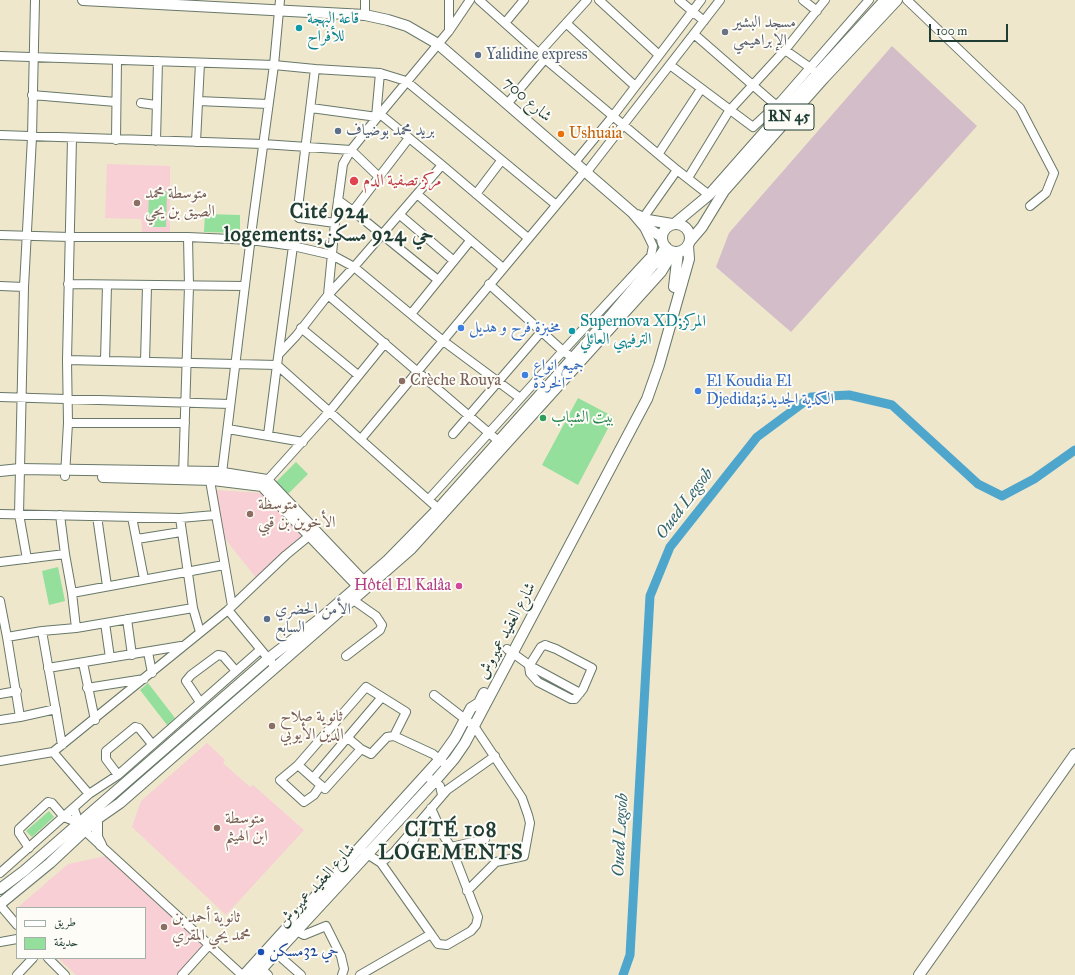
<!DOCTYPE html>
<meta charset="utf-8">
<style>
body{margin:0}
#map{position:relative;width:1075px;height:975px;overflow:hidden;background:#efe7cc;font-family:"IM FELL Great Primer",Amiri,serif}
canvas{display:block}
.legend{position:absolute;left:16px;top:907px;width:130px;height:52px;box-sizing:border-box;background:#fdfcf7;border:1px solid #a4b0a9;margin:0;padding:5px 7px;list-style:none;font-size:12px;color:#1f3d34}
.legend li{display:flex;align-items:center;gap:8px;height:20px}
.legend b{width:20px;border:1px solid #a4b0a9}
.scale{position:absolute;left:929px;top:24px;width:79px;height:18px;box-sizing:border-box;border:2px solid #1f3d34;border-top:0;padding-left:5px;font-size:12px;line-height:14px;white-space:nowrap;color:#1f3d34;-webkit-text-stroke:3px #fdfcf7;paint-order:stroke}
</style>
<div id="map">
<canvas width="1075" height="975"></canvas>
<ul class="legend">
<li><b style="height:5px;background:#fff"></b>طريق</li>
<li><b style="height:11px;background:#93df9b"></b>حديقة</li>
</ul>
<div class="scale">100 m</div>
</div>
<script>
const context = document.querySelector('canvas').getContext('2d');
context.lineJoin = 'round';
function fillPath(path, color) { context.fillStyle = color; context.fill(path, 'evenodd'); }
const toPath = rows => new Path2D(rows.map(r => 'M' + r).join(''));
function strokePath(path, color, width, dash) { context.strokeStyle = color; context.lineWidth = width; context.lineCap = dash ? 'butt' : 'round'; context.setLineDash(dash || []); context.stroke(path); }
function drawText(font, color, halo, rows, align = 'center') {
  context.font = font + ' "IM FELL Great Primer",Amiri,serif'; context.lineWidth = 4; context.setLineDash([]); context.textBaseline = 'middle'; context.strokeStyle = halo; context.fillStyle = color; for (const [text, x, y, turn = 0] of rows) {
    context.save(); context.translate(x, y); context.rotate((+turn || 0) * Math.PI / 180); context.textAlign = isNaN(turn) ? turn : align; if (halo) context.strokeText(text, 0, 0); context.fillText(text, 0, 0); context.restore();
  }
}
const built = toPath([
 [107,164,170,166,170,233,142,232,141,219,105,218],
 [216,490,262,493,303,537,257,579,222,535],
 [207,743,225,760,223,763,250,787,253,785,304,830,226,915,132,827,141,801],
 [106,856,205,946,178,975,76,975,58,958,145,958,145,908,17,908,68,864]
]);
const industrial = toPath([
 [892,46,977,126,791,332,716,267,729,233]
]);
const green = toPath([
 [149,191,167,191,166,227,148,227],
 [205,214,240,215,240,233,204,232],
 [578,398,614,417,578,485,542,465],
 [296,462,308,474,288,494,276,482],
 [58,567,65,601,49,605,42,571],
 [148,683,175,718,167,725,140,690],
 [49,811,54,817,32,837,26,831]
]);
const river = toPath([
 [623,975,630,955,650,596,670,547,757,437,811,397,849,395,892,405,978,484,1002,496,1034,479,1075,450]
]);
const minor = toPath([
 [280,0,274,65,315,69,297,216,299,218,335,223],
 [449,0,449,31],
 [479,0,545,59,677,170,709,195],
 [599,0,659,55],
 [679,0,704,21],
 [803,0,817,11],
 [907,0,1020,108,1054,173,1046,193,1030,206],
 [365,15,365,0],
 [505,23,524,0],
 [566,23,635,86],
 [694,34,779,108],
 [785,50,812,69],
 [539,53,587,0],
 [0,56,274,65,253,220,222,473],
 [670,65,753,127,781,101,869,0],
 [315,69,380,73,406,81,555,204],
 [32,95,116,102],
 [198,101,268,104],
 [141,103,156,105],
 [508,103,545,59],
 [311,108,377,117],
 [380,114,449,31,470,0],
 [376,117,380,73],
 [0,135,263,144,351,150,379,177],
 [116,140,117,60],
 [156,141,158,61],
 [196,142,200,63],
 [659,153,701,89],
 [575,162,613,116,701,0],
 [442,165,528,238],
 [586,173,720,0],
 [688,178,729,111,785,50,825,0],
 [417,194,503,268],
 [476,194,501,161],
 [338,200,353,211,409,138],
 [353,211,438,280],
 [400,215,454,261],
 [0,235,70,237,188,237,251,240,293,246,332,255,354,267,442,340,520,398],
 [68,284,245,286],
 [489,284,563,351,573,358],
 [0,286,24,287],
 [411,314,470,241],
 [301,328,358,375],
 [279,354,296,336,328,295,354,267,442,165,380,114,351,150,343,164,335,223,328,295,503,445],
 [67,360,277,365,293,246],
 [105,361,107,285],
 [145,362,147,286],
 [277,365,442,512],
 [0,397,230,404],
 [68,423,185,423],
 [228,429,303,442],
 [453,434,541,332],
 [268,435,277,365],
 [361,439,584,172],
 [209,475,232,606],
 [65,476,68,423,67,360,72,138],
 [183,477,189,286,188,237],
 [264,484,329,412,385,343],
 [429,499,563,351,651,256,653,246,641,221,677,170],
 [0,514,180,518,215,515],
 [60,515,65,554],
 [97,516,107,586],
 [132,517,144,579],
 [137,539,181,532],
 [27,559,19,514,20,469,24,287,32,137,35,0],
 [0,562,65,554,72,593,224,565],
 [72,593,76,628],
 [0,601,7,637,20,717,56,709],
 [193,608,200,632],
 [228,610,272,663],
 [127,619,132,655],
 [105,623,110,658],
 [7,637,42,631],
 [545,645,556,649,592,668,583,689,575,699,571,699,538,682,530,673,529,666,541,647,545,645],
 [507,649,532,667,580,693],
 [148,652,152,673],
 [346,656,380,630,382,625,376,616,349,597],
 [83,663,95,720],
 [48,668,181,646],
 [87,688,144,679],
 [0,694,17,691],
 [434,695,474,726,522,798,528,815,530,823,524,856,496,862,467,891],
 [200,702,186,681,191,675,218,655,223,656,236,671],
 [0,720,20,717],
 [394,736,433,754,444,763],
 [62,745,42,631,76,628,193,608,180,518],
 [53,752,89,794],
 [0,761,53,752,228,610,286,555,314,532],
 [298,765,325,789,361,749],
 [118,775,106,759,106,751,135,727,139,728,152,744],
 [425,775,440,786,442,795],
 [313,778,382,697],
 [321,785,314,795,304,802,280,780,298,765,366,687,406,712,394,736,387,737,371,754,361,749,348,738],
 [431,808,443,835,451,847,478,917,476,925,471,931,447,945,438,944,431,934],
 [74,809,79,823,85,831,242,975],
 [451,847,485,839],
 [29,848,19,833,19,829,48,802,52,803,64,817,79,823],
 [394,852,402,853,411,846,415,837,412,829],
 [381,863,394,852,447,790,495,756],
 [0,873,89,794,118,775,260,650],
 [0,905,17,925],
 [296,931,304,935,326,926,341,956,344,969,342,975],
 [0,942,17,939],
 [276,953,301,975],
 [48,958,65,975],
 [262,969,268,975],
 [17,975,33,958],
 [182,975,210,944],
 [360,975,431,934,381,863,364,852]
]);
const major = toPath([
 [83,0,365,15,388,20,407,26,438,44,633,213,644,226,662,237],
 [637,215,648,220,672,224],
 '662 238a14 14 0 1 1 28 0a14 14 0 1 1-28 0Z',
 [674,224,709,195,783,111,885,0],
 [690,241,702,227,724,191,824,78,897,0],
 [674,287,678,252],
 [0,471,20,469,217,472,267,480,363,581],
 [103,477,213,480,262,486,358,586],
 [97,819,97,837,101,845],
 [0,889,24,871,269,658,321,618,388,560,439,508,612,314,655,263,666,247],
 [0,904,50,863,97,819,120,803,411,549,661,272,673,252],
 [244,975,440,759,455,738,471,708,479,703,484,693],
 [256,975,434,782,454,759,465,743,647,399,659,365,689,259,688,246],
 [919,975,1075,754]
]);
const markers = [
 [299,28,4,"#0f9aa8"],
 [725,32,4,"#6b7280"],
 [478,55,4,"#5c6f8a"],
 [338,131,4,"#5c6f8a"],
 [561,134,4,"#e8710a"],
 [354,181,5,"#e0444e"],
 [137,203,4,"#8d6e63"],
 [461,328,4,"#3f7fe0"],
 [572,331,4,"#0f9aa8"],
 [525,375,4,"#3f7fe0"],
 [402,381,4,"#8d6e63"],
 [698,391,4,"#3f7fe0"],
 [543,418,4,"#2e9e5b"],
 [250,514,4,"#8d6e63"],
 [459,586,4,"#d1479c"],
 [267,619,4,"#5c6f8a"],
 [272,726,4,"#8d6e63"],
 [217,828,4,"#8d6e63"],
 [164,927,4,"#8d6e63"],
 [261,952,4,"#1a4fb4"]
];
const shields = [
 [789,117,50]
];
const shieldNames = [
 ["RN 45",789,117]
];
const cultureNames = [
 ["قاعة البهجة",307,19],
 ["للأفراح",307,37],
 ["Supernova XD;المركز",580,322],
 ["الترفيهي العائلي",580,340]
];
const worshipNames = [
 ["مسجد البشير",733,23],
 ["الإبراهيمي",733,41]
];
const serviceNames = [
 ["Yalidine express",486,55],
 ["بريد محمد بوضياف",346,131],
 ["الأمن الحضري",275,610],
 ["السابع",275,628]
];
const streetNames = [
 ["شارع 700",527,100,41],
 ["شارع العقيد عميروش",507,631,-62],
 ["شارع العقيد عميروش",317,886,-48]
];
const foodNames = [
 ["Ushuaia",569,134]
];
const healthNames = [
 ["مركز تصفية الدم",363,181]
];
const educationNames = [
 ["متوسطة محمد",145,194],
 ["الصيق بن يحي",145,212],
 ["Crèche Rouya",410,381],
 ["متوسطة",258,505],
 ["الأخوين بن قبي",258,523],
 ["ثانوية صلاح",280,717],
 ["الدين الأيوبي",280,735],
 ["متوسطة",225,819],
 ["ابن الهيثم",225,837],
 ["ثانوية أحمد بن",172,918],
 ["محمد يحي المقري",172,936]
];
const shopNames = [
 ["مخبزة فرح و هديل",469,328],
 ["جميع انواع",533,366],
 ["الخردة",533,384],
 ["El Koudia El",706,382],
 ["Djedida;الكدية الجديدة",706,400]
];
const leisureNames = [
 ["بيت الشباب",551,418]
];
const hotelNames = [
 ["Hôtel El Kalâa",451,586]
];
const transitNames = [
 ["حي 32مسكن",269,952]
];
const waterNames = [
 ["Oued Legsob",685,504,-53],
 ["Oued Legsob",621,835,-87]
];
const districtNames = [
 ["Cité 924",329,213],
 ["logements;حي 924 مسكن",329,236],
 ["CITÉ 108",451,831],
 ["LOGEMENTS",451,854]
];
fillPath(built, '#f7cfd4');
fillPath(industrial, '#d2bdc8');
fillPath(green, '#93df9b');
strokePath(river, '#4fa6cc', 9);
strokePath(minor, '#687869', 10);
strokePath(major, '#687869', 12);
strokePath(minor, '#fff', 8);
strokePath(major, '#fff', 10);
for (const [x, y, r, color] of markers) { const dot = new Path2D(); dot.arc(x, y, r, 0, 2 * Math.PI); context.fillStyle = color; context.fill(dot); strokePath(dot, '#fdfcf7', 1.5); }
for (const [x, y, w] of shields) { const box = new Path2D(); box.roundRect(x - w / 2, y - 13, w, 26, 3); context.fillStyle = '#fdfcf7'; context.fill(box); strokePath(box, '#1f3d34', 1); }
drawText('bold 15px', '#1f3d34', null, shieldNames);
drawText('16px', '#0d838f', '#fdfcf7', cultureNames, 'left');
drawText('16px', '#5b616d', '#fdfcf7', worshipNames, 'left');
drawText('16px', '#4e5e75', '#fdfcf7', serviceNames, 'left');
drawText('16px', '#1f3d34', '#fdfcf7', streetNames);
drawText('16px', '#c56008', '#fdfcf7', foodNames, 'left');
drawText('16px', '#be3a42', '#fdfcf7', healthNames, 'left');
drawText('16px', '#785e54', '#fdfcf7', educationNames, 'left');
drawText('16px', '#366cbe', '#fdfcf7', shopNames, 'left');
drawText('16px', '#27864d', '#fdfcf7', leisureNames, 'left');
drawText('16px', '#b23c85', '#fdfcf7', hotelNames, 'right');
drawText('16px', '#164399', '#fdfcf7', transitNames, 'left');
drawText('italic 17px', '#306269', '#fdfcf7', waterNames);
context.letterSpacing = '1px';
drawText('bold 20px', '#1f3d34', '#fdfcf7', districtNames);
context.letterSpacing = '0px';
</script>
